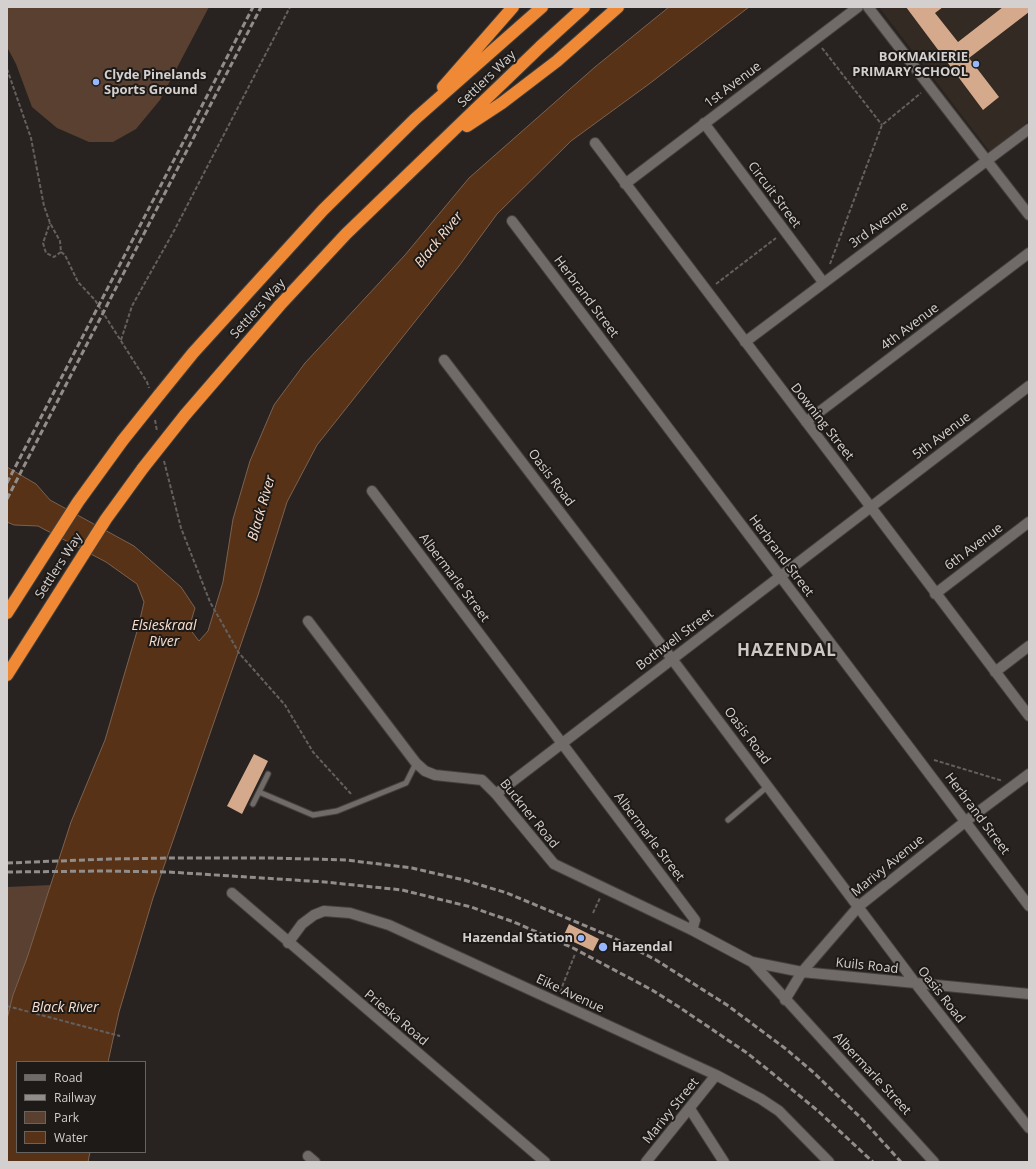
<!DOCTYPE html>
<style>
body{margin:0}
#map{position:relative;width:1036px;height:1169px;overflow:hidden;background:#282320;font-family:"Open Sans",sans-serif}
canvas{display:block}
.frame{position:absolute;inset:0;border:8px solid #d3d0cf;pointer-events:none}
.legend{position:absolute;left:16px;top:1061px;width:130px;height:92px;box-sizing:border-box;background:#1e1a17;border:1px solid #666361;margin:0;padding:5px 7px;list-style:none;font-size:12px;color:#d3d0cf}
.legend li{display:flex;align-items:center;gap:8px;height:20px}
.legend b{width:20px;border:1px solid #666361}
</style>
<div id="map">
<canvas width="1036" height="1169"></canvas>
<div class="frame"></div>
<ul class="legend">
<li><b style="height:5px;background:#706b68"></b>Road</li>
<li><b style="height:5px;background:#918d8b"></b>Railway</li>
<li><b style="height:11px;background:#594030"></b>Park</li>
<li><b style="height:11px;background:#573217"></b>Water</li>
</ul>
</div>
<script>
const context = document.querySelector('canvas').getContext('2d');
context.lineJoin = 'round';
function fillPath(path, color) { context.fillStyle = color; context.fill(path, 'evenodd'); }
const toPath = rows => new Path2D(rows.map(r => 'M' + r).join(''));
function strokePath(path, color, width, dash) { context.strokeStyle = color; context.lineWidth = width; context.lineCap = dash ? 'butt' : 'round'; context.setLineDash(dash || []); context.stroke(path); }
function drawText(font, color, halo, rows, align = 'center') {
  context.font = font + ' "Open Sans",sans-serif'; context.lineWidth = 4; context.setLineDash([]); context.textBaseline = 'middle'; context.strokeStyle = halo; context.fillStyle = color; for (const [text, x, y, turn = 0] of rows) {
    context.save(); context.translate(x, y); context.rotate((+turn || 0) * Math.PI / 180); context.textAlign = isNaN(turn) ? turn : align; if (halo) context.strokeText(text, 0, 0); context.fillText(text, 0, 0); context.restore();
  }
}
const built = toPath([
 [879,7,1029,7,1029,121,990,152]
]);
const green = toPath([
 [7,7,209,7,160,100,136,129,113,142,89,142,57,128,32,107,16,64,7,47],
 [51,885,27,958,13,995,7,1019,7,887]
]);
const water = toPath([
 [669,7,749,7,649,84,571,141,497,214,459,266,317,445,287,502,258,595,153,898,119,1012,108,1062,17,1062,17,1152,90,1152,88,1162,7,1162,7,1019,13,995,27,958,71,822,105,740,138,628,144,602,137,584,106,562,38,526,14,525,7,522,7,467,36,484,50,500,134,546,181,587,195,608,189,628,199,641,208,631,223,582,233,519,250,461,274,405,305,363,405,255,469,178,595,67,669,7]
]);
const building = toPath([
 [906,7,943,7,935,13,958,42,1003,7,1029,7,1029,12,969,58,999,97,983,110],
 [254,754,268,761,242,814,227,806],
 [569,924,599,939,593,951,563,937]
]);
const path = toPath([
 [822,48,882,125],
 [7,69,31,138,44,206,50,223,60,241,61,252,54,257,46,253,43,243,50,223],
 [61,252,65,255,78,282,95,300,147,382,149,388],
 [830,264,882,125,921,93],
 [716,284,776,238],
 [121,340,132,306,175,229,290,7],
 [155,420,157,431],
 [164,461,181,528,210,602,239,653,285,705,313,752,352,795],
 [934,760,1003,781],
 [593,913,600,898],
 [560,992,575,954],
 [7,1006,120,1036]
]);
const service = toPath([
 [259,792,313,815,337,811,406,783,416,763],
 [253,804,268,774],
 [728,820,768,786]
]);
const minor = toPath([
 [868,7,1029,215],
 [704,123,823,282],
 [595,143,1029,716],
 [625,184,858,7],
 [512,221,1029,906],
 [745,342,1029,129],
 [444,360,672,659,916,984,1029,1128],
 [806,422,1029,253],
 [372,491,695,920,692,930],
 [935,594,1029,522],
 [308,621,416,763,425,771,435,775,482,780,496,794,554,864,692,930,752,962,934,1162],
 [995,672,1029,646],
 [496,794,1029,386],
 [232,893,545,1162],
 [288,943,302,924,314,915,324,911,350,913,389,925,716,1075,761,1099,779,1111,829,1162],
 [752,962,802,972,1029,994],
 [785,1000,802,972,859,906,966,821,1029,774],
 [690,1109,724,1162],
 [308,1156,315,1162],
 [646,1162,716,1075]
]);
const motorway = toPath([
 [443,87,513,7],
 [467,126,502,103,557,61,618,7],
 [159,395,193,353,323,210,415,119,542,7],
 [185,415,280,305,346,234,540,47,584,7],
 [7,613,78,502,123,440],
 [7,675,106,519,143,468]
]);
const rail = toPath([
 [7,483,253,7],
 [7,499,261,7],
 [7,863,110,859,173,858,271,858,346,860,412,868,464,880,507,893,612,937,656,960,727,1005,786,1049,813,1072,862,1119,901,1162],
 [7,872,105,871,169,872,325,882,402,890,471,907,514,922,573,948,652,990,679,1007,747,1053,772,1073,818,1111,873,1162]
]);
const motorwayBridge = toPath([
 [123,440,159,395],
 [143,468,185,415]
]);
const markers = [
 [976,64,4,"#96b6fd"],
 [96,82,4,"#96b6fd"],
 [581,938,4,"#96b6fd"],
 [603,947,5,"#96b6fd"]
];
const poiNames = [
 ["BOKMAKIERIE",968,57],
 ["PRIMARY SCHOOL",968,72],
 ["Clyde Pinelands",104,75,"left"],
 ["Sports Ground",104,90,"left"],
 ["Hazendal Station",573,938],
 ["Hazendal",612,947,"left"]
];
const streetNames = [
 ["Settlers Way",487,79,-44],
 ["1st Avenue",733,85,-37],
 ["Circuit Street",774,195,53],
 ["3rd Avenue",879,225,-36],
 ["Herbrand Street",586,297,53],
 ["Settlers Way",258,309,-48],
 ["4th Avenue",910,327,-37],
 ["Downing Street",822,422,52],
 ["5th Avenue",942,436,-37],
 ["Oasis Road",551,478,53],
 ["6th Avenue",974,547,-37],
 ["Herbrand Street",781,556,53],
 ["Settlers Way",59,566,-57],
 ["Albermarle Street",454,578,53],
 ["Bothwell Street",675,640,-37],
 ["Oasis Road",747,736,53],
 ["Buckner Road",529,814,51],
 ["Herbrand Street",977,814,53],
 ["Albermarle Street",649,837,53],
 ["Marivy Avenue",888,866,-39],
 ["Kuils Road",867,966,6],
 ["Eike Avenue",570,994,25],
 ["Oasis Road",941,995,52],
 ["Prieska Road",396,1018,40],
 ["Albermarle Street",872,1074,47],
 ["Marivy Street",671,1111,-51]
];
const waterNames = [
 ["Black River",439,240,-51],
 ["Black River",262,508,-74],
 ["Elsieskraal",164,626],
 ["River",164,642],
 ["Black River",65,1008]
];
const districtNames = [
 ["HAZENDAL",787,651]
];
fillPath(built, '#342a24');
fillPath(green, '#594030');
fillPath(water, '#573217');
strokePath(water, '#7c614e', 1);
fillPath(building, '#d5a98b');
strokePath(service, '#43403d', 7);
strokePath(minor, '#43403d', 12);
strokePath(motorway, '#43403d', 14);
strokePath(path, '#64605e', 2, [4, 2]);
strokePath(service, '#706b68', 5);
strokePath(minor, '#706b68', 10);
strokePath(motorway, '#f08936', 12);
strokePath(rail, '#918d8b', 3, [6, 3]);
strokePath(motorwayBridge, '#43403d', 14, []);
strokePath(motorwayBridge, '#f08936', 12);
for (const [x, y, r, color] of markers) { const dot = new Path2D(); dot.arc(x, y, r, 0, 2 * Math.PI); context.fillStyle = color; context.fill(dot); strokePath(dot, '#1e1a17', 1.5); }
drawText('bold 13px', '#d3d0cf', '#1e1a17', poiNames, 'right');
drawText('13px', '#d3d0cf', '#1e1a17', streetNames);
drawText('italic 14px', '#fadecd', '#1e1a17', waterNames);
context.letterSpacing = '1px';
drawText('bold 17px', '#cec8c4', '#1e1a17', districtNames);
context.letterSpacing = '0px';
</script>
